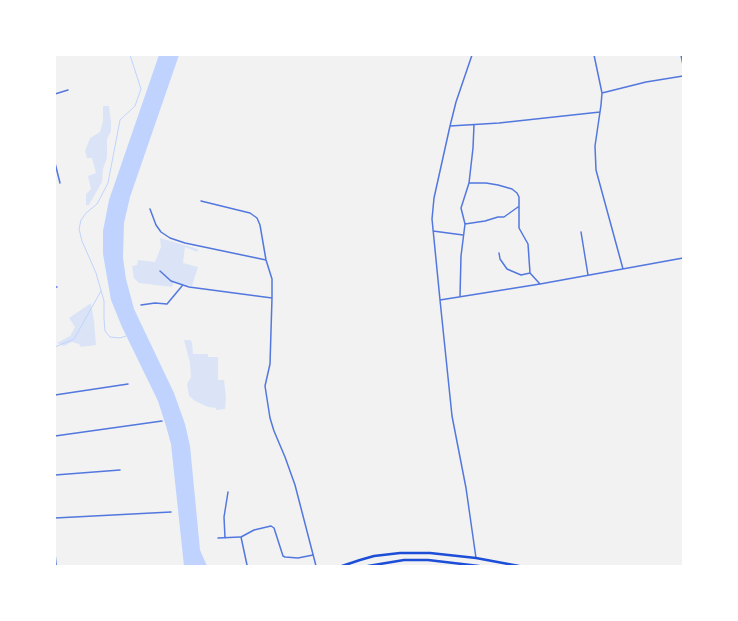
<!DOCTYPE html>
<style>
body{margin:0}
#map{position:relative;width:738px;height:621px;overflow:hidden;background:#f2f2f2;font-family:"Fira Sans Condensed",sans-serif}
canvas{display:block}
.frame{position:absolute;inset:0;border:56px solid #fff;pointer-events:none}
</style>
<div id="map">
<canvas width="738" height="621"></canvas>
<div class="frame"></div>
</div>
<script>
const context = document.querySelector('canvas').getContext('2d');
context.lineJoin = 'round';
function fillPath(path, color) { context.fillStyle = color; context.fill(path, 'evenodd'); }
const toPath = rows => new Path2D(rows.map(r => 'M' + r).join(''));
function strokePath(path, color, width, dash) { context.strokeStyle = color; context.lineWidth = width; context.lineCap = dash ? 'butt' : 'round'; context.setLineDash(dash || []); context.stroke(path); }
const green = toPath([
 [103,106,109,106,111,122,111,131,107,139,107,158,103,169,102,182,89,205,86,205,86,194,91,189,88,176,96,173,92,158,87,158,85,151,90,138,100,132,103,121],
 [160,238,198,249,197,252,185,247,183,263,198,267,192,286,182,284,174,281,172,287,139,283,134,278,132,266,137,265,138,260,155,262,161,247],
 [91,303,94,321,96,345,81,347,79,344,72,342,64,346,57,343,70,336,75,327,69,318],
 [184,340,190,340,192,342,193,354,208,354,208,357,218,357,218,380,224,380,226,397,225,409,216,410,216,408,208,407,195,401,189,396,187,384,191,377,190,363]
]);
const water = toPath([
 [159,55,179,55,130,197,124,223,123,258,126,279,134,309,174,393,185,424,190,446,200,550,207,566,184,566,171,444,166,426,158,401,122,327,111,300,103,254,103,231,109,200]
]);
const stream = toPath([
 [126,336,120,338,110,337,105,331,104,319,104,301,96,273,82,241,79,229,81,220,86,213,97,204,108,183,120,120,135,106,141,89,130,55],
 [55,347,74,339,101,291]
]);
const minor = toPath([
 [472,55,456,102,450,126,499,123,600,112],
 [594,55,602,93],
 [681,55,683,65],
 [55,94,68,90],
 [55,163,60,183],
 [469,183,486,183,498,185,512,189,517,193,519,197,519,228,528,244,530,273,540,284],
 [201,201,250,213,257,218,260,225,266,260,272,279,272,298],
 [150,209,156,225,161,232,170,238,185,243,266,260],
 [465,224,485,221,498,217,504,217,518,207],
 [433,231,463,235],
 [581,232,588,275],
 [499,253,500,259,507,269,521,275,530,273],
 [623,269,596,170,595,146,601,105,602,93,646,82,683,76],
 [160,271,171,281,189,287,272,298,270,364,265,386,270,418,274,431,285,457,295,485,316,566],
 [55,287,57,287],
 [460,296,461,256,465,224,461,208,469,183,473,148,474,125],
 [440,300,432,219,434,198,450,126],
 [141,305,155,303,167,304,182,286],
 [55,395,128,384],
 [55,436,162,421],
 [55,475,120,470],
 [55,518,171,512],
 [218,538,240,537],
 [225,538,224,517,228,492],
 [476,558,466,488,452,416,440,300,540,284,683,258],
 [247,565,241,537,254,530,271,526,274,528,283,556,285,557,298,558,313,555]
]);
const tertiary = toPath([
 [55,556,56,566]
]);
const secondary = toPath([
 [342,566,360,560,374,556,400,553,430,553,476,558,519,566],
 [368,566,404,560,428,560,479,566]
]);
fillPath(green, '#dbe4f7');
fillPath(water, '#bfd3fe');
strokePath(stream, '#bfd3fe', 1);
strokePath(minor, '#5277de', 1.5);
strokePath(tertiary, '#5277de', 2);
strokePath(secondary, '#1d4ed8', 2.5);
</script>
